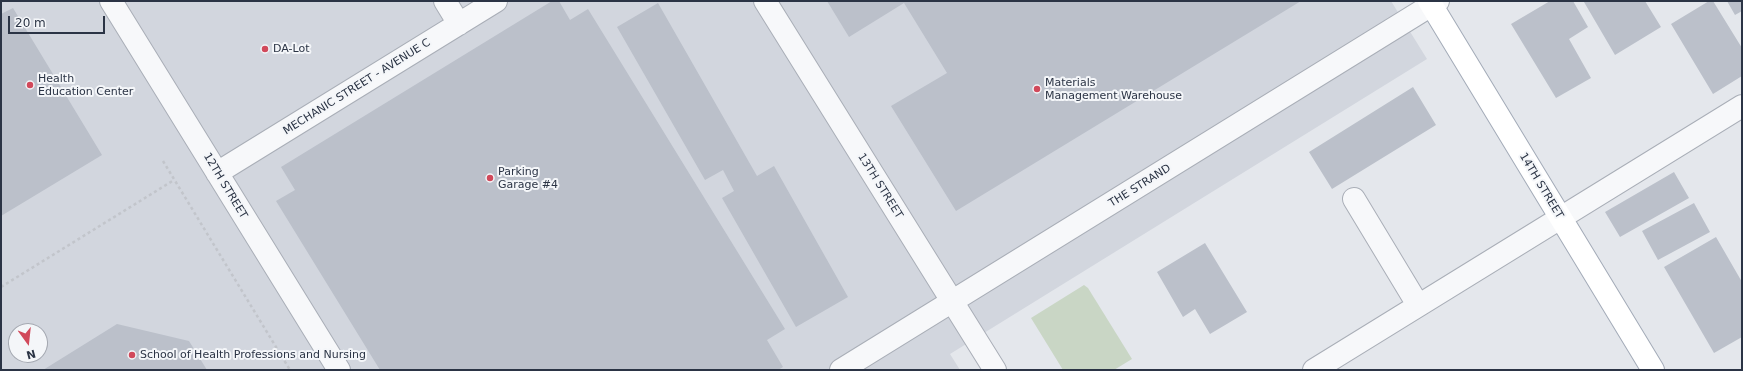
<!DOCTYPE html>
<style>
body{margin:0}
#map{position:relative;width:1743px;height:371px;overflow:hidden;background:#e4e7ec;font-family:"DejaVu Sans",sans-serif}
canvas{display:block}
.frame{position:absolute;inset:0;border:2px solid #2b3445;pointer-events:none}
.north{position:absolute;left:8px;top:323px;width:40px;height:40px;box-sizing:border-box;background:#f4f6f9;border:1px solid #a4a8b1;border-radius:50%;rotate:165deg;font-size:11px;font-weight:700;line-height:16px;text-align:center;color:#2b3445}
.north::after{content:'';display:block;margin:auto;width:14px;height:18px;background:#d1495b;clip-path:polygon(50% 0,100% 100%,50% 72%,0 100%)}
.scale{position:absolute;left:8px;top:16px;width:97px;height:18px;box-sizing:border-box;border:2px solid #2b3445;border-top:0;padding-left:5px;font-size:12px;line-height:14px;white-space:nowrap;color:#2b3445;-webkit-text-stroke:3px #f4f6f9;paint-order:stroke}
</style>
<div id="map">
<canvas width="1743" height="371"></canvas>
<div class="frame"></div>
<div class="north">N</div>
<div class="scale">20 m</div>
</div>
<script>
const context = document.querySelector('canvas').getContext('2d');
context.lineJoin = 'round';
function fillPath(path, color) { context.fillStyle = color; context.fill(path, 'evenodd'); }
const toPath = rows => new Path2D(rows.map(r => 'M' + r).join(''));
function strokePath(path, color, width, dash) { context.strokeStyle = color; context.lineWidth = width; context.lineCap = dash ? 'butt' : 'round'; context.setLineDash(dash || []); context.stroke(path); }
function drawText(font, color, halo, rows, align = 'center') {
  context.font = font + ' "DejaVu Sans",sans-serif'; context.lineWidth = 4; context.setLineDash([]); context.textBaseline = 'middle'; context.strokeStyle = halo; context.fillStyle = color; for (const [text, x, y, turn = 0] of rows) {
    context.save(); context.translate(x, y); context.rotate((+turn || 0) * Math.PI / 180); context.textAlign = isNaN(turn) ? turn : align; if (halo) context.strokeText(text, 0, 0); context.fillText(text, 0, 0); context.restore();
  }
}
const built = toPath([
 [1,1,1391,1,1427,59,950,354,960,370,1,370],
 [16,331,40,331,40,355,16,355]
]);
const green = toPath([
 [1084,285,1088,288,1132,359,1114,370,1063,370,1031,318]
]);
const building = toPath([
 [552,1,559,1,570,20,588,9,785,329,767,340,783,367,778,370,380,370,276,201,295,190,281,167],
 [827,1,1301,1,956,211,891,106,947,73,904,3,849,37],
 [1550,1,1573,1,1588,27,1569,39,1591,78,1556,98,1511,24],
 [1585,1,1645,1,1661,27,1615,55,1584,2],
 [1709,1,1713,1,1742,48,1742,76,1713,94,1671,24],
 [1727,1,1742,1,1742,11,1735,15],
 [658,3,757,176,774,166,848,297,796,327,722,198,734,191,723,170,705,180,617,27],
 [13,8,102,155,1,216,1,14],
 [1413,87,1436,125,1332,189,1309,152],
 [1674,172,1689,198,1620,237,1605,212],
 [1694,203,1710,232,1658,260,1642,231],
 [1716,237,1742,282,1742,337,1714,353,1664,267],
 [1205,243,1247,312,1210,334,1195,309,1183,317,1157,272],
 [117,324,189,341,207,370,43,370]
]);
const path = toPath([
 [163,161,290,370],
 [1,287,174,180]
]);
const minor = toPath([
 [111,1,339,370],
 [445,1,459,24],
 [765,1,995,370],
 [217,173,496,1],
 [1354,199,1418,305],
 [841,370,1438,1],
 [1314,370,1742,106]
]);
const major = toPath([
 [1429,1,1653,370]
]);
const markers = [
 [265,49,4,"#d1495b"],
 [30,85,4,"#d1495b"],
 [1037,89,4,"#d1495b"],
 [490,178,4,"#d1495b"],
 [132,355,4,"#d1495b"]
];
const poiNames = [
 ["DA-Lot",273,49],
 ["Health",38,79],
 ["Education Center",38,92],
 ["Materials",1045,83],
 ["Management Warehouse",1045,96],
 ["Parking",498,172],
 ["Garage #4",498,185],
 ["School of Health Professions and Nursing",140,355]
];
const streetNames = [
 ["MECHANIC STREET - AVENUE C",357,87,-32],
 ["12TH STREET",225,186,59],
 ["13TH STREET",880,186,58],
 ["THE STRAND",1140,186,-32],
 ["14TH STREET",1541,186,59]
];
fillPath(built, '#d2d6de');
fillPath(green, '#c9d6c5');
fillPath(building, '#bbc0ca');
strokePath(minor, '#a9aeb7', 24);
strokePath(major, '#a3abb8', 24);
strokePath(path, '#c2c5cb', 2.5, [3, 3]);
strokePath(minor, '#f7f8fa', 22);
strokePath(major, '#fff', 22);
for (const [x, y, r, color] of markers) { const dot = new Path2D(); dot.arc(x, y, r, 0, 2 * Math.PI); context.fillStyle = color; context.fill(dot); strokePath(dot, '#f4f6f9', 1.5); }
drawText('11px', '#2b3445', '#f4f6f9', poiNames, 'left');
drawText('11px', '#2b3445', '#f4f6f9', streetNames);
</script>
